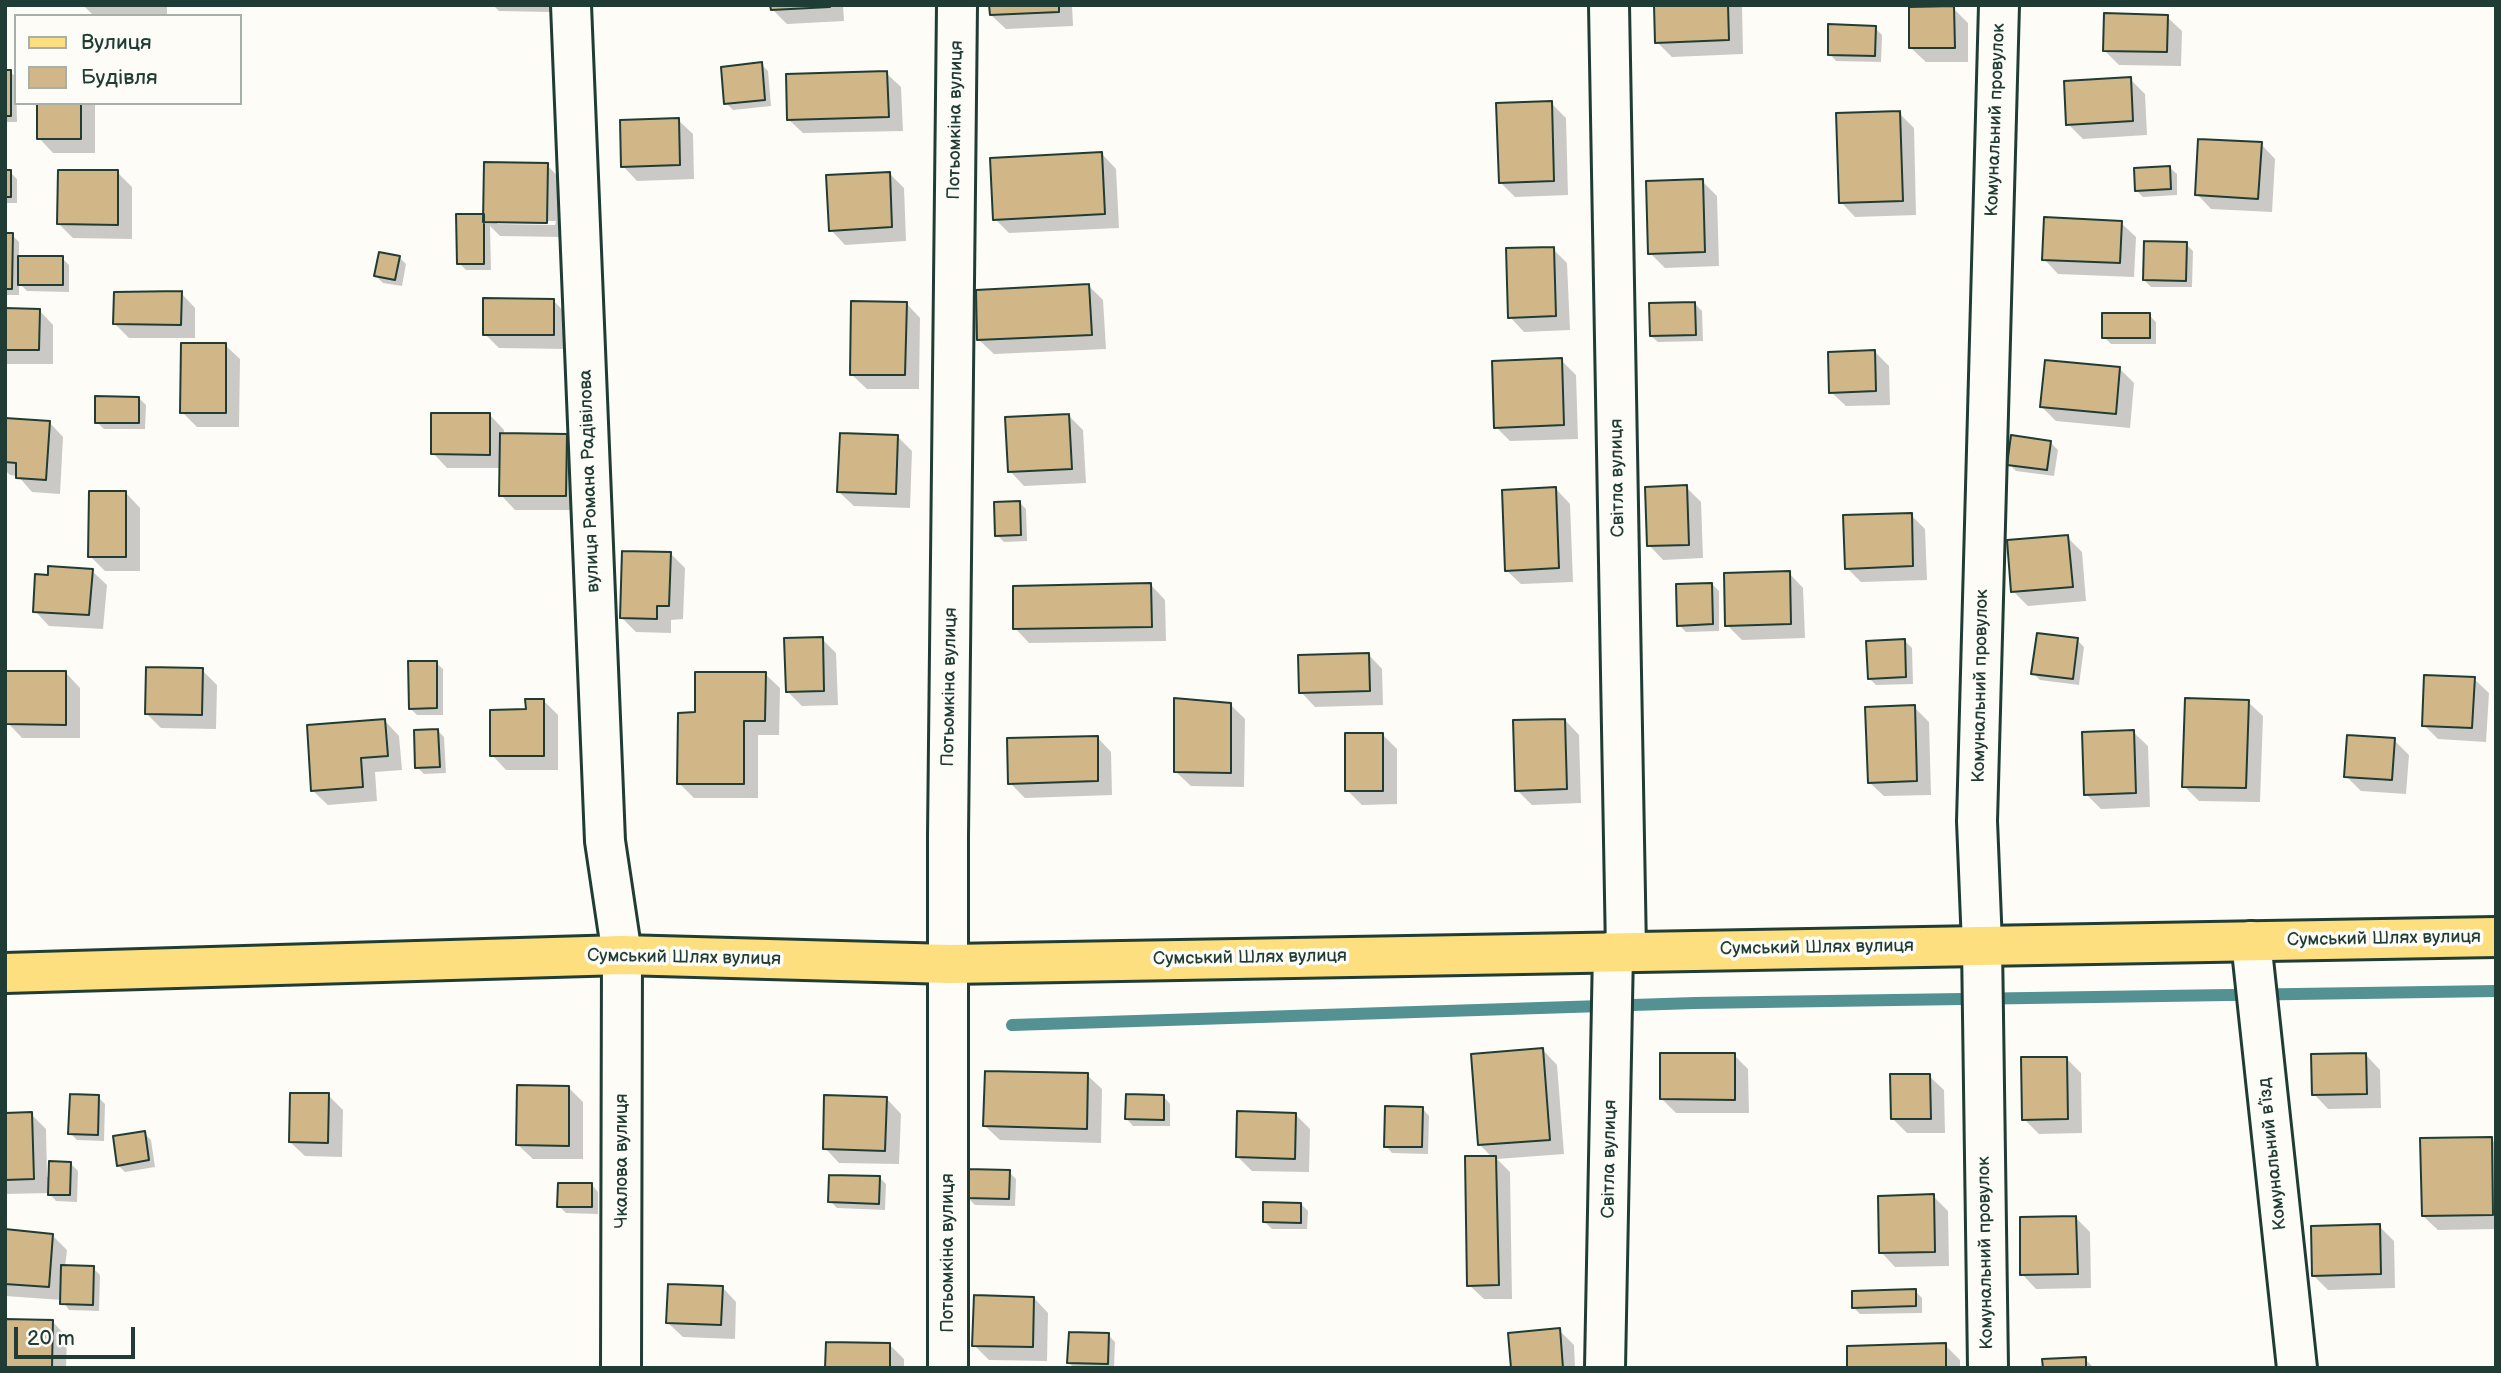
<!DOCTYPE html>
<meta charset="utf-8">
<style>
body{margin:0}
#map{position:relative;width:2501px;height:1373px;overflow:hidden;background:#fdfcf7;font-family:"Balsamiq Sans",sans-serif}
canvas{display:block}
.frame{position:absolute;inset:0;border:7px solid #1f3d34;pointer-events:none}
.legend{position:absolute;left:14px;top:14px;width:228px;height:91px;box-sizing:border-box;background:#fdfcf7;border:2px solid #a4b0a9;margin:0;padding:9px 12px;list-style:none;font-size:21px;color:#1f3d34}
.legend li{display:flex;align-items:center;gap:14px;height:35px}
.legend b{width:35px;border:2px solid #a4b0a9}
.scale{position:absolute;left:14px;top:1327px;width:121px;height:32px;box-sizing:border-box;border:4px solid #1f3d34;border-top:0;padding-left:9px;font-size:21px;line-height:24px;white-space:nowrap;color:#1f3d34;-webkit-text-stroke:5px #fdfcf7;paint-order:stroke}
</style>
<div id="map">
<canvas width="2501" height="1373"></canvas>
<div class="frame"></div>
<ul class="legend">
<li><b style="height:9px;background:#fddf80"></b>Вулиця</li>
<li><b style="height:19px;background:#d1b787"></b>Будівля</li>
</ul>
<div class="scale">20 m</div>
</div>
<script>
const context = document.querySelector('canvas').getContext('2d');
context.lineJoin = 'round';
function fillPath(path, color) { context.fillStyle = color; context.fill(path, 'evenodd'); }
const toPath = rows => new Path2D(rows.map(r => 'M' + r).join(''));
function strokePath(path, color, width, dash) { context.strokeStyle = color; context.lineWidth = width; context.lineCap = dash ? 'butt' : 'round'; context.setLineDash(dash || []); context.stroke(path); }
function drawText(font, color, halo, rows, align = 'center') {
  context.font = font + ' "Balsamiq Sans",sans-serif'; context.lineWidth = 7; context.setLineDash([]); context.textBaseline = 'middle'; context.strokeStyle = halo; context.fillStyle = color; for (const [text, x, y, turn = 0] of rows) {
    context.save(); context.translate(x, y); context.rotate((+turn || 0) * Math.PI / 180); context.textAlign = isNaN(turn) ? turn : align; if (halo) context.strokeText(text, 0, 0); context.fillText(text, 0, 0); context.restore();
  }
}
const shadow = toPath([
 [83,5,167,5,167,16,94,16],
 [493,5,550,5,550,12,499,11],
 [772,5,843,5,844,21,787,24,772,9],
 [991,5,1072,5,1073,26,1006,29,991,15],
 [1656,5,1742,5,1743,54,1672,57,1657,42],
 [1953,8,1968,23,1968,62,1926,62,1911,48],
 [2167,17,2182,31,2181,66,2119,65,2104,50],
 [1875,28,1882,35,1881,62,1836,61,1830,54],
 [761,64,768,71,771,106,733,110,726,103],
 [5,72,10,72,16,77,17,122,5,122],
 [886,73,901,87,903,131,803,133,788,119],
 [2130,79,2145,94,2147,135,2083,139,2068,124],
 [39,103,95,103,95,153,53,153,39,138],
 [1551,103,1566,118,1568,195,1515,197,1500,182],
 [1899,113,1914,128,1916,215,1855,217,1841,202],
 [678,120,693,134,694,179,637,181,623,166],
 [2261,144,2275,159,2272,212,2211,209,2197,194],
 [1102,154,1116,169,1119,228,1009,233,995,219],
 [547,165,561,180,561,237,500,236,490,226,491,270,466,270,459,263,485,215],
 [497,221,556,221,555,225,497,224],
 [2170,168,2177,174,2177,195,2143,197,2136,190],
 [5,172,10,172,17,179,17,203,5,203],
 [117,172,132,187,132,239,73,238,59,224],
 [889,173,904,188,906,241,845,245,831,230],
 [1702,181,1717,196,1719,266,1665,268,1650,253],
 [2121,223,2136,237,2134,277,2058,274,2044,259],
 [5,235,12,235,19,242,19,258,62,258,69,265,69,292,27,291,19,283,19,295,5,295],
 [2186,244,2193,251,2192,287,2151,287,2144,280],
 [1553,249,1567,263,1570,330,1524,332,1510,317],
 [399,257,406,264,402,286,383,283,376,276],
 [1089,286,1103,300,1106,349,994,354,979,340],
 [181,293,195,308,195,338,129,338,115,324],
 [554,301,568,316,568,349,499,348,485,334],
 [906,303,920,318,919,389,867,389,852,375],
 [1695,304,1702,311,1703,341,1658,342,1651,336],
 [5,310,39,310,53,325,53,364,5,364],
 [2149,315,2156,322,2156,344,2111,344,2104,337],
 [225,345,240,359,239,427,197,427,182,412],
 [1874,351,1889,366,1890,405,1846,406,1831,392],
 [1561,360,1576,375,1578,439,1510,441,1496,427],
 [2119,368,2134,383,2130,428,2056,421,2042,407],
 [139,398,146,405,145,429,104,429,97,422],
 [490,415,504,430,504,435,566,435,581,450,580,510,515,510,501,495,501,468,447,468,433,453],
 [1069,416,1083,430,1086,483,1024,486,1010,471],
 [5,420,49,422,63,437,60,494,32,492,18,476,10,475,5,470],
 [898,437,912,451,910,508,854,506,839,492],
 [2051,443,2058,450,2054,476,2016,471,2009,464],
 [1686,487,1701,502,1703,558,1663,560,1649,545],
 [1556,489,1570,504,1573,582,1521,584,1506,570],
 [126,493,140,508,140,571,105,571,90,556],
 [1019,502,1026,509,1027,541,1004,542,997,535],
 [1911,515,1925,529,1927,580,1861,582,1847,568],
 [2067,537,2082,552,2086,601,2028,606,2013,591],
 [670,553,685,568,683,619,671,620,671,633,636,632,621,617],
 [92,571,107,585,103,629,49,626,35,611,50,577],
 [1789,573,1803,588,1805,638,1742,640,1727,625],
 [1712,584,1719,591,1719,631,1686,632,1679,625],
 [1151,585,1165,600,1166,641,1029,643,1015,628],
 [822,639,836,653,838,705,802,706,788,692],
 [2077,640,2084,647,2079,685,2040,680,2033,673],
 [1905,641,1912,648,1913,684,1876,685,1869,678],
 [1368,654,1382,669,1383,705,1315,707,1301,692],
 [436,663,443,669,443,715,417,715,410,708],
 [202,670,217,685,216,729,161,728,146,713],
 [66,673,80,688,80,738,22,738,8,723],
 [765,674,780,688,779,735,758,735,758,798,694,798,679,783,697,714],
 [2474,679,2489,693,2486,742,2438,739,2424,725],
 [544,701,558,715,558,770,506,770,492,755,528,711],
 [2248,702,2263,716,2260,802,2199,801,2184,786],
 [1230,704,1245,719,1244,787,1191,786,1176,772],
 [1914,707,1929,722,1931,795,1884,796,1869,782],
 [1565,720,1579,735,1581,803,1532,805,1517,790],
 [385,721,399,736,402,770,375,772,377,801,328,805,313,791],
 [437,730,444,737,446,773,424,774,417,767],
 [2133,732,2148,746,2150,807,2101,809,2086,794],
 [1382,734,1397,749,1397,804,1362,805,1347,790],
 [1097,737,1111,752,1112,795,1025,798,1010,783],
 [2394,740,2409,755,2406,794,2361,791,2346,776],
 [1543,1050,1557,1065,1564,1154,1497,1159,1510,1172,1512,1299,1484,1299,1469,1285,1493,1158,1479,1144],
 [1734,1055,1748,1069,1749,1113,1676,1113,1662,1099],
 [2366,1055,2380,1070,2381,1108,2328,1109,2314,1094],
 [2066,1058,2081,1073,2082,1133,2039,1134,2024,1119],
 [1087,1075,1102,1089,1101,1143,1000,1140,985,1126],
 [1929,1076,1944,1090,1945,1133,1907,1133,1892,1118],
 [568,1087,583,1102,583,1159,533,1159,518,1145],
 [328,1095,343,1110,342,1157,305,1156,290,1142],
 [98,1097,105,1104,104,1141,77,1140,70,1133],
 [1164,1097,1170,1104,1170,1126,1133,1126,1127,1119],
 [887,1099,901,1114,899,1164,839,1163,825,1148],
 [1423,1109,1429,1116,1428,1154,1392,1153,1386,1146],
 [31,1114,46,1129,47,1177,71,1164,78,1171,77,1202,56,1201,49,1193,5,1194,5,1115],
 [1295,1114,1310,1129,1309,1172,1252,1171,1238,1157],
 [144,1133,151,1140,155,1167,125,1172,118,1165],
 [2491,1139,2496,1144,2496,1229,2438,1230,2423,1216],
 [1009,1172,1016,1179,1015,1206,975,1205,968,1198],
 [879,1177,886,1184,885,1210,837,1208,830,1201],
 [592,1185,598,1192,598,1214,566,1213,559,1206],
 [1933,1196,1948,1211,1949,1266,1895,1267,1881,1252],
 [1301,1204,1308,1211,1307,1229,1272,1229,1265,1222],
 [2076,1218,2090,1232,2091,1288,2036,1289,2022,1274],
 [2379,1226,2394,1241,2395,1288,2328,1290,2313,1275],
 [5,1231,52,1235,67,1250,65,1267,93,1268,100,1275,99,1311,69,1310,62,1300,5,1296],
 [722,1287,736,1302,735,1339,683,1337,668,1323],
 [1915,1291,1922,1298,1922,1313,1860,1314,1853,1307],
 [1034,1298,1048,1313,1047,1361,989,1360,974,1345],
 [53,1322,67,1337,66,1368,5,1368],
 [1559,1330,1574,1345,1575,1368,1512,1368],
 [1108,1335,1115,1342,1114,1368,1074,1368,1069,1363],
 [890,1345,904,1359,904,1368,827,1368],
 [1945,1345,1960,1360,1960,1368,1849,1368],
 [2085,1359,2094,1368,2044,1368]
]);
const stream = toPath([
 [1012,1025,1695,1003,2496,991]
]);
const building = toPath([
 [770,5,830,5,830,7,771,10,770,5],
 [989,5,1059,5,1059,12,990,15,989,5],
 [1654,5,1728,5,1729,40,1655,43,1654,5],
 [1954,6,1955,48,1909,48,1909,7,1954,6],
 [2104,13,2168,15,2167,52,2103,51,2104,13],
 [1828,24,1876,26,1875,56,1828,55,1828,24],
 [762,62,765,100,724,104,721,67,762,62],
 [5,70,11,70,11,116,5,116,5,70],
 [887,71,889,117,787,120,786,74,887,71],
 [2131,77,2133,121,2066,125,2064,81,2131,77],
 [1552,101,1554,181,1499,183,1496,103,1552,101],
 [37,103,81,103,81,139,37,139,37,103],
 [1900,111,1903,201,1839,203,1836,113,1900,111],
 [679,118,680,165,621,167,620,120,679,118],
 [2198,139,2262,142,2258,199,2195,195,2198,139],
 [1102,152,1105,214,993,220,990,158,1102,152],
 [484,162,548,163,547,223,483,222,484,162],
 [2170,166,2171,189,2135,191,2134,168,2170,166],
 [5,170,11,170,11,197,5,197,5,170],
 [58,170,118,170,118,225,57,224,58,170],
 [890,172,892,227,829,231,826,175,890,172],
 [1703,179,1705,252,1648,254,1646,181,1703,179],
 [456,214,484,214,484,264,457,264,456,214],
 [2044,217,2122,221,2120,263,2042,260,2044,217],
 [5,233,13,233,12,289,5,289,5,233],
 [2144,241,2187,242,2186,281,2143,280,2144,241],
 [1554,247,1556,316,1508,318,1506,248,1554,247],
 [379,252,400,256,395,280,374,276,379,252],
 [18,256,63,256,63,285,18,285,18,256],
 [1089,284,1092,335,977,340,976,290,1089,284],
 [182,291,181,325,113,324,114,292,182,291],
 [483,298,554,299,554,335,483,335,483,298],
 [851,301,907,302,905,375,850,375,851,301],
 [1695,302,1696,335,1650,336,1649,303,1695,302],
 [5,308,40,309,39,350,5,350,5,308],
 [2102,313,2150,313,2150,338,2102,338,2102,313],
 [181,343,226,343,226,413,180,413,181,343],
 [1875,350,1876,391,1829,393,1828,352,1875,350],
 [1562,358,1564,425,1494,428,1492,361,1562,358],
 [2045,360,2120,367,2116,414,2040,407,2045,360],
 [95,396,139,397,139,423,95,423,95,396],
 [431,413,490,413,490,455,431,454,431,413],
 [1069,414,1072,469,1008,472,1005,417,1069,414],
 [5,418,50,421,46,480,16,478,16,463,5,462,5,418],
 [500,433,567,434,566,496,499,496,500,433],
 [840,433,898,435,896,494,837,492,840,433],
 [2011,435,2051,441,2047,470,2007,465,2011,435],
 [1687,485,1689,545,1647,546,1645,487,1687,485],
 [1556,487,1559,568,1505,571,1502,490,1556,487],
 [89,491,126,491,126,557,88,557,89,491],
 [1020,501,1021,535,995,536,994,502,1020,501],
 [1912,513,1913,566,1845,569,1843,515,1912,513],
 [2068,535,2073,587,2011,592,2007,540,2068,535],
 [622,551,671,552,669,606,657,606,657,619,620,618,622,551],
 [48,566,93,569,89,615,33,612,35,574,48,575,48,566],
 [1790,571,1791,624,1725,626,1724,573,1790,571],
 [1151,583,1152,627,1013,629,1013,586,1151,583],
 [1712,583,1713,624,1677,626,1676,584,1712,583],
 [2037,633,2078,638,2073,679,2031,674,2037,633],
 [823,637,824,691,786,692,784,638,823,637],
 [1905,639,1906,677,1868,679,1866,641,1905,639],
 [1369,653,1370,691,1299,693,1298,655,1369,653],
 [408,661,437,661,437,708,409,709,408,661],
 [146,667,203,668,202,715,145,714,146,667],
 [6,671,66,671,66,725,6,724,6,671],
 [695,672,766,672,765,721,744,721,744,784,677,784,678,713,695,712,695,672],
 [2424,675,2475,677,2472,728,2422,726,2424,675],
 [1174,698,1231,703,1231,773,1174,772,1174,698],
 [2185,698,2249,700,2246,788,2182,787,2185,698],
 [525,699,544,699,544,756,490,756,490,710,526,709,525,699],
 [1915,705,1917,781,1868,783,1865,707,1915,705],
 [385,719,388,756,361,758,363,787,311,791,307,725,385,719],
 [1565,719,1567,789,1515,791,1513,720,1565,719],
 [438,729,440,767,415,768,414,730,438,729],
 [2134,730,2136,793,2084,795,2082,732,2134,730],
 [1345,733,1383,733,1383,791,1345,791,1345,733],
 [2347,735,2395,738,2392,780,2344,777,2347,735],
 [1098,736,1098,781,1008,784,1007,738,1098,736],
 [1543,1048,1550,1140,1478,1145,1471,1054,1543,1048],
 [1660,1053,1735,1053,1735,1100,1660,1099,1660,1053],
 [2366,1053,2367,1094,2312,1095,2311,1054,2366,1053],
 [2021,1057,2067,1057,2068,1119,2022,1120,2021,1057],
 [985,1071,1088,1073,1087,1129,983,1126,985,1071],
 [1890,1074,1930,1074,1931,1119,1891,1119,1890,1074],
 [517,1085,569,1086,569,1146,516,1145,517,1085],
 [290,1093,329,1093,328,1143,289,1142,290,1093],
 [70,1094,99,1095,98,1135,68,1134,70,1094],
 [1126,1094,1164,1095,1164,1120,1125,1119,1126,1094],
 [824,1095,887,1097,885,1151,823,1149,824,1095],
 [1385,1106,1423,1107,1422,1147,1384,1147,1385,1106],
 [1237,1111,1296,1113,1295,1159,1236,1157,1237,1111],
 [32,1112,34,1179,5,1180,5,1113,32,1112],
 [145,1131,149,1160,117,1166,113,1136,145,1131],
 [2492,1137,2493,1215,2422,1216,2420,1138,2492,1137],
 [1465,1156,1496,1156,1499,1285,1467,1286,1465,1156],
 [49,1161,71,1162,70,1195,48,1195,49,1161],
 [967,1169,1010,1170,1009,1199,966,1198,967,1169],
 [829,1175,880,1176,879,1204,828,1202,829,1175],
 [558,1183,592,1183,592,1207,557,1207,558,1183],
 [1934,1194,1935,1252,1879,1253,1878,1196,1934,1194],
 [1263,1202,1301,1203,1301,1223,1263,1222,1263,1202],
 [2076,1216,2078,1274,2020,1275,2020,1217,2076,1216],
 [2380,1224,2381,1274,2312,1276,2311,1226,2380,1224],
 [5,1229,53,1234,49,1287,5,1284,5,1229],
 [61,1265,94,1266,93,1305,60,1304,61,1265],
 [668,1284,723,1286,721,1325,666,1323,668,1284],
 [1916,1289,1916,1306,1852,1308,1852,1291,1916,1289],
 [974,1295,1034,1297,1033,1347,972,1346,974,1295],
 [5,1319,53,1320,52,1368,5,1368,5,1319],
 [1560,1328,1563,1368,1511,1368,1508,1333,1560,1328],
 [1069,1332,1109,1333,1108,1364,1067,1363,1069,1332],
 [826,1342,890,1343,890,1368,825,1368,826,1342],
 [1946,1343,1946,1368,1847,1368,1847,1346,1946,1343],
 [2086,1357,2086,1368,2043,1368,2042,1359,2086,1357]
]);
const minor = toPath([
 [571,5,605,841,622,955,621,1368],
 [1609,5,1626,951],
 [2251,941,2297,1368],
 [948,1368,948,835,957,5],
 [1605,1368,1613,951],
 [1988,1368,1982,945,1977,821,1999,5]
]);
const major = toPath([
 [5,973,622,955,950,964,2496,937]
]);
const streetNames = [
 ["Потьомкіна вулиця",956,120,-89],
 ["Комунальний провулок",1996,120,-88],
 ["Світла вулиця",1618,478,-91],
 ["вулиця Романа Радівілова",590,481,-92],
 ["Комунальний провулок",1981,686,-89],
 ["Потьомкіна вулиця",950,687,-89],
 ["Сумський Шлях вулиця",2384,939,-1],
 ["Сумський Шлях вулиця",1817,948,-1],
 ["Сумський Шлях вулиця",684,958,1],
 ["Сумський Шлях вулиця",1250,958,-1],
 ["Комунальний в’їзд",2273,1154,-96],
 ["Світла вулиця",1610,1159,-89],
 ["Чкалова вулиця",622,1161,-90],
 ["Потьомкіна вулиця",948,1253,-90],
 ["Комунальний провулок",1986,1253,-91]
];
fillPath(shadow, '#0003');
strokePath(stream, '#549192', 12);
fillPath(building, '#d1b787');
strokePath(building, '#1f3d34', 2);
strokePath(minor, '#1f3d34', 44);
strokePath(major, '#1f3d34', 44);
strokePath(minor, '#fdfcf7', 38);
strokePath(major, '#fddf80', 38);
drawText('18px', '#1f3d34', '#fdfcf7', streetNames);
</script>
